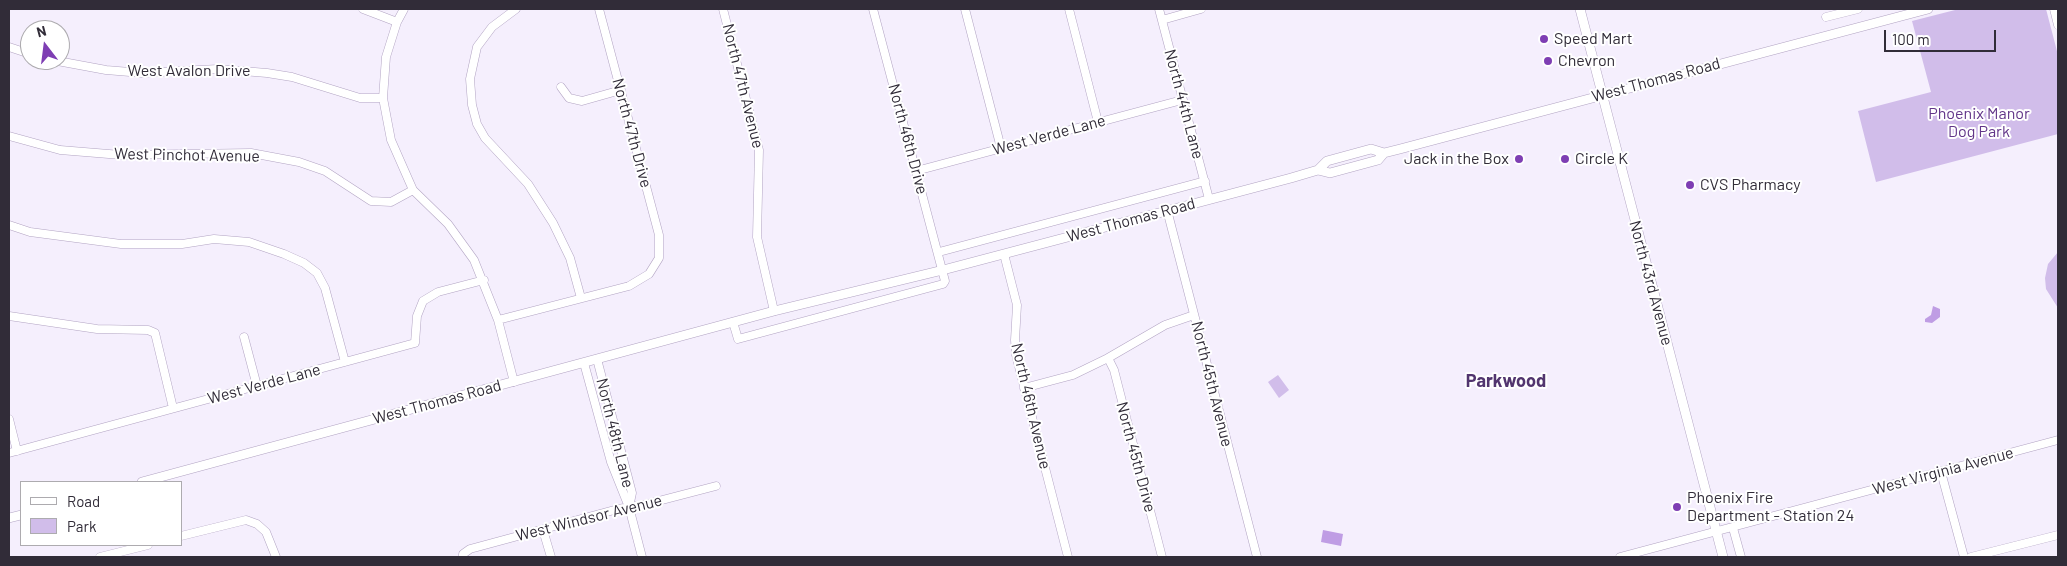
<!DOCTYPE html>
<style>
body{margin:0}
#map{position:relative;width:2067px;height:566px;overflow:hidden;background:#f5effd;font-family:Barlow,sans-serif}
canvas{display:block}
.frame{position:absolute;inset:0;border:10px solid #312c38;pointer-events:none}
.legend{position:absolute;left:20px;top:481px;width:162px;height:65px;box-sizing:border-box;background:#fff;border:1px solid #adabaf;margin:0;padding:6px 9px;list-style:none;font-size:15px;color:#312c38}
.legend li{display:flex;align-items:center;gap:10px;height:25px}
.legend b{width:25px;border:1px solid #adabaf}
.north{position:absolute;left:20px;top:20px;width:50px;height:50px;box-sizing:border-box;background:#fff;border:1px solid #adabaf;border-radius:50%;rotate:345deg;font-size:14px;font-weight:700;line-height:20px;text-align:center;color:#312c38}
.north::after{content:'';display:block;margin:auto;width:18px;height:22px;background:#7e3eb3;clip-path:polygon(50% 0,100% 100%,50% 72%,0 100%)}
.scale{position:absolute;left:1884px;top:30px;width:112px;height:22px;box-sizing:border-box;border:2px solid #312c38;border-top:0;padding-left:6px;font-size:15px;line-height:18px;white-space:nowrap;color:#312c38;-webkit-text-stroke:4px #fff;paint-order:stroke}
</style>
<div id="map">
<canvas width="2067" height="566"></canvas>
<div class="frame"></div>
<ul class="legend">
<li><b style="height:6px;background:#fff"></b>Road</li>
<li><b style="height:14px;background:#d1bdea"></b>Park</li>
</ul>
<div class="north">N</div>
<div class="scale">100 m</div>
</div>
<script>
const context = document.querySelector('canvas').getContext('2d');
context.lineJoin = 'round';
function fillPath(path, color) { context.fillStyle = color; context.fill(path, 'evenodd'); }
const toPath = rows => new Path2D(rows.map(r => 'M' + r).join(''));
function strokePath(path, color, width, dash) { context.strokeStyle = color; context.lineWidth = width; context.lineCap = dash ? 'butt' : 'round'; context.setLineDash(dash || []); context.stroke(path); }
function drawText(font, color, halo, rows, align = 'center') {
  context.font = font + ' Barlow,sans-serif'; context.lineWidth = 4; context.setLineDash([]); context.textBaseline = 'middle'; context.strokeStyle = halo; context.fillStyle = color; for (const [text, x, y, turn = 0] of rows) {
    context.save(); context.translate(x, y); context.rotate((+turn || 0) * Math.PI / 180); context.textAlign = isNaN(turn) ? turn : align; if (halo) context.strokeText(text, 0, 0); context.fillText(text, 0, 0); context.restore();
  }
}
const green = toPath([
 [1959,9,2046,9,2058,55,2058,134,1876,182,1858,111,1931,92,1912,21],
 [2058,252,2058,308,2046,289,2045,278,2048,264],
 [1278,375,1289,390,1279,398,1268,382]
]);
const water = toPath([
 [1933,306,1940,309,1940,317,1932,323,1925,322,1925,319,1931,315],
 [1323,530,1343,534,1341,546,1321,542]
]);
const minor = toPath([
 [363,9,397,22],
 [404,9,397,22,386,57,383,98,391,140,413,190,448,224,474,260,498,320,514,382],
 [516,9,492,27,477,47,470,79,472,105,477,124,485,138,528,184,553,223,570,258,581,298],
 [723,9,759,150,757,237,774,311],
 [965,9,1001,148],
 [1069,9,1098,122],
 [1159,9,1209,199],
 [2054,9,2058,25],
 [1826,17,1858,9],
 [1162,20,1201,9],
 [9,47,30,54],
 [52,60,106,70,142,73,218,69,267,73,292,77,360,98,383,98],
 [561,87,569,98,582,101,621,90],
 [9,136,60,150,121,155,251,153,299,162,325,171,371,201,391,202,413,190],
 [916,171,1182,100],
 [1167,210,1257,557],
 [9,225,30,232,121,244,182,244,214,239,249,242,284,254,304,263,317,273,325,288,345,362],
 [939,252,1205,181],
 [1004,254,1017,305,1015,340,1016,355,1068,557],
 [9,316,97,329,148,330,155,333,173,408],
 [498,320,629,286,649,274,659,258,659,235,599,9],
 [733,322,738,339,943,284,945,281,873,9],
 [244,337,257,386],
 [1108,358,1114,370,1162,557],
 [597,359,632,493,629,507],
 [584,363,611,462,629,507,642,557],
 [1024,388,1073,375,1108,358,1165,325,1194,315],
 [9,419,17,451],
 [9,453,415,343,417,316,423,301,438,292,484,280],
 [1941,472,1964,557],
 [1733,528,1741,557],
 [543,530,551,557],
 [181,536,246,520,257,524,266,532,276,557],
 [100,557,148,545],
 [463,557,463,554,470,549,618,509,643,505,716,486],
 [1620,557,2058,440],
 [1971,557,2058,535]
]);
const major = toPath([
 [1580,9,1723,557],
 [1318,170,1330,173,1378,160,1384,153],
 [142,482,774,311,943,270,1291,178,1318,170,1327,161,1371,149,1384,153,1400,149,1928,9],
 [9,518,21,515]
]);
const markers = [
 [1544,39,5,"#7e3eb3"],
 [1548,61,5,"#7e3eb3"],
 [1519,159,5,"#7e3eb3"],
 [1565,159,5,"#7e3eb3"],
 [1690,185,5,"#7e3eb3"],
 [1677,507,5,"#7e3eb3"]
];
const poiNames = [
 ["Speed Mart",1554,39],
 ["Chevron",1558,61],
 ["Jack in the Box",1509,159,"right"],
 ["Circle K",1575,159],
 ["CVS Pharmacy",1700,185],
 ["Phoenix Fire",1687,498],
 ["Department - Station 24",1687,516]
];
const streetNames = [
 ["West Avalon Drive",189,71],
 ["West Thomas Road",1656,80,-15],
 ["North 47th Avenue",743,86,76],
 ["North 44th Lane",1184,104,75],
 ["North 47th Drive",632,133,75],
 ["West Verde Lane",1049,135,-15],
 ["North 46th Drive",908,139,75],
 ["West Pinchot Avenue",187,155,1],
 ["West Thomas Road",1131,220,-15],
 ["North 43rd Avenue",1651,283,75],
 ["West Verde Lane",264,384,-15],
 ["North 45th Avenue",1212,384,76],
 ["West Thomas Road",437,402,-15],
 ["North 46th Avenue",1031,406,77],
 ["North 48th Lane",615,433,76],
 ["North 45th Drive",1136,457,75],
 ["West Virginia Avenue",1943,471,-15],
 ["West Windsor Avenue",589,518,-14]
];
const parkNames = [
 ["Phoenix Manor",1979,114],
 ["Dog Park",1979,132]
];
const neighbourhoodNames = [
 ["Parkwood",1506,381]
];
fillPath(green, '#d1bdea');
fillPath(water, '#bf9de4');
strokePath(minor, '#b2a4c3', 9);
strokePath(major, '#b2a4c3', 10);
strokePath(minor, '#fff', 8);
strokePath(major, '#fff', 9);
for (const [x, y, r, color] of markers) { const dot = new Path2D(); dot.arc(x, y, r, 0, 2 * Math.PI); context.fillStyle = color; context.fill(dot); strokePath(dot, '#fff', 2); }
drawText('16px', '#312c38', '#fff', poiNames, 'left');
drawText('16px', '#312c38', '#fff', streetNames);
drawText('16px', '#623689', '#fff', parkNames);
drawText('bold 18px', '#52356f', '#fff', neighbourhoodNames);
</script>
